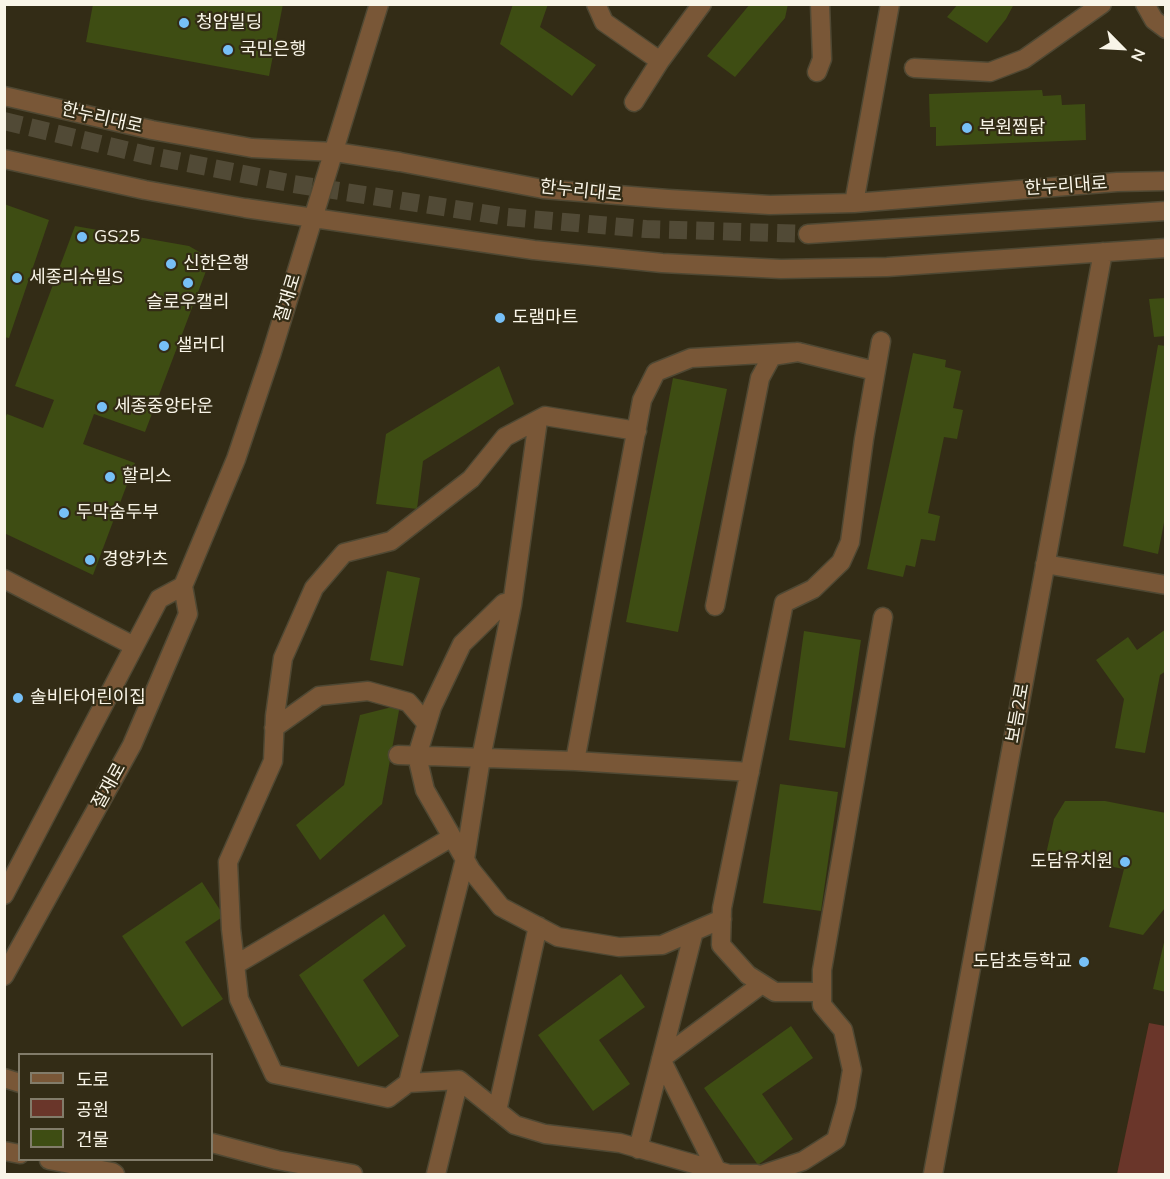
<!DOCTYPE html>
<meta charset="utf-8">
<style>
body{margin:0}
#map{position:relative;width:1170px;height:1179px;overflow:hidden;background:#332c16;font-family:Mulish,"Noto Sans KR",sans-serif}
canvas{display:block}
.frame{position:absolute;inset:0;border:6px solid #f9f5e8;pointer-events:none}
.legend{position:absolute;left:18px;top:1053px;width:195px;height:108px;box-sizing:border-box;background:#332c16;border:2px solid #827c6a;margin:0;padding:8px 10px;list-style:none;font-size:18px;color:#f9f5e8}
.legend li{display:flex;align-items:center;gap:12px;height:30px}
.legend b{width:30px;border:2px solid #827c6a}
.north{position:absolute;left:1092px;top:18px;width:60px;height:60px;-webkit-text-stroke:4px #332c16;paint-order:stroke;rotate:114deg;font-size:16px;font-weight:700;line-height:24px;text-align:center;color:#f9f5e8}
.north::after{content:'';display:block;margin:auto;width:21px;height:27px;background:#f9f5e8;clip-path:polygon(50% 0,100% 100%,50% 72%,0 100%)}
</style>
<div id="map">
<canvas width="1170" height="1179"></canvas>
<div class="frame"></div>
<ul class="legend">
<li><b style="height:8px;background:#795737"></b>도로</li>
<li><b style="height:16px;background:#6a362a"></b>공원</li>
<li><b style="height:16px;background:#3e4d13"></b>건물</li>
</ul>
<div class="north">N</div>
</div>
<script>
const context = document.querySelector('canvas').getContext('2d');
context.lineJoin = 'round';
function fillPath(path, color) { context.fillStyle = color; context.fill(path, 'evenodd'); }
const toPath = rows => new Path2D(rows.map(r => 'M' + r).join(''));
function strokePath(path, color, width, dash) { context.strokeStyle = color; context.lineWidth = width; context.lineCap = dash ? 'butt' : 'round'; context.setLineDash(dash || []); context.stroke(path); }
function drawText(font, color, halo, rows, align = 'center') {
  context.font = font + ' Mulish,"Noto Sans KR",sans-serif'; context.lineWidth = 4.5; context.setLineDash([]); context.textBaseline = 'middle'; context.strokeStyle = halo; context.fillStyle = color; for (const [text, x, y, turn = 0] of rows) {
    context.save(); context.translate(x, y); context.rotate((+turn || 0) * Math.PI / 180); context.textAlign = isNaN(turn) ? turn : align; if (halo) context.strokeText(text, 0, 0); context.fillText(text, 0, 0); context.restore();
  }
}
const green = toPath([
 [1149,1023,1165,1026,1165,1174,1117,1174]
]);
const building = toPath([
 [93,4,283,4,269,76,86,42],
 [513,4,548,4,540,27,596,65,572,96,500,44],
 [750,4,788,4,785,18,735,77,707,56],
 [958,4,1014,4,1006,19,987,43,947,17],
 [1042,90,1043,96,1061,95,1062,105,1085,104,1086,140,936,146,936,127,930,127,929,94],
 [4,204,49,220,9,338,4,337],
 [75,226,189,246,201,253,206,260,206,271,145,432,94,414,83,444,135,463,93,575,4,533,4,420,7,414,43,428,54,400,15,386],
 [1166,298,1166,336,1154,337,1149,299],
 [1158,345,1166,346,1166,512,1158,554,1123,546],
 [913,353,946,360,945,367,961,371,953,408,963,410,957,439,944,437,928,513,940,516,935,541,921,539,915,567,906,565,903,577,867,569],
 [499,366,514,404,423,461,417,509,376,504,386,434],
 [673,378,727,389,678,632,626,622],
 [387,571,420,578,403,666,370,660],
 [1166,629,1166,671,1160,675,1145,753,1115,748,1124,699,1096,660,1128,637,1137,650],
 [804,631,861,640,845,748,789,740],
 [400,705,382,804,320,860,296,825,344,785,360,715],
 [780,784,838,792,821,911,763,903],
 [1065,801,1105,801,1166,813,1166,904,1165,908,1143,935,1109,927,1124,869,1046,854,1054,819],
 [202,882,224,916,185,942,223,999,182,1027,122,936],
 [384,914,406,946,363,980,399,1036,358,1067,299,975],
 [1166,934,1166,992,1153,989],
 [621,974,645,1007,599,1040,630,1084,593,1111,538,1035],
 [791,1026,813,1058,762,1094,793,1139,758,1165,704,1088]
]);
const minorTunnel = toPath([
 [4,121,147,155,294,184,507,217,646,229,808,234]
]);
const minor = toPath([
 [596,4,604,22,660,61],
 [1145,4,1154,20,1166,29],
 [914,68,990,72,1024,59,1102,4],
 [817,72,822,59,820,4],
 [4,96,152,130,252,148,335,152,400,162,543,189,668,199,770,205,854,203,1117,182,1166,181],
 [634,102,660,61,702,4],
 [4,159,145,190,245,208,534,250,662,263,781,269,887,267,1166,248],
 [854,203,890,4],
 [808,234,1166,211],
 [637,431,545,416,505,437,471,479,391,541,344,553,314,588,283,658,275,716,273,761,228,862,231,929,239,999,274,1074,388,1098,408,1083,459,1080,515,1125,545,1134,620,1143,729,1174,757,1174],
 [1045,564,1166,585],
 [4,579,134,646],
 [512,605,504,603,462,644,432,707,417,756,425,790,471,870,501,907,558,937,619,947,662,945,722,919],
 [715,606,760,378,772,356,798,352,875,371],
 [274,728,319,696,368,691,408,702,427,724],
 [398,755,575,761,750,772],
 [575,761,642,400,656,372,691,358,798,352],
 [4,895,159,599,183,586],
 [235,965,452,837],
 [4,976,132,745,188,614,183,586,236,459,271,355,379,4],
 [822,992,775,992,748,975,721,945,722,908,784,603,813,589,841,562,850,542,864,439,881,341],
 [4,1078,20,1083],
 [408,1083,465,859,481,758,512,605,538,420],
 [497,1111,538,926],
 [212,1143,277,1160,353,1174],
 [638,1149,694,931],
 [4,1151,20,1154],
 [49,1160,112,1172,115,1174],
 [717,1171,661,1059,762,984],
 [436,1174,459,1080],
 [764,1174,803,1161,836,1140,846,1105,852,1070,843,1030,822,1005,822,970,883,617],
 [933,1174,1103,252]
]);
const markers = [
 [184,23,6,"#77c0f7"],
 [228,50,6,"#77c0f7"],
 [967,128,6,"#77c0f7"],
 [82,237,6,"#77c0f7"],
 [171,264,6,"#77c0f7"],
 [17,278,6,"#77c0f7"],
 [188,283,6,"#77c0f7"],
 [500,318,6,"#77c0f7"],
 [164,346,6,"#77c0f7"],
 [102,407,6,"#77c0f7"],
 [110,477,6,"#77c0f7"],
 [64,513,6,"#77c0f7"],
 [90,560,6,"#77c0f7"],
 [18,698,6,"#77c0f7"],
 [1125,862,6,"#77c0f7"],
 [1084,962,6,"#77c0f7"]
];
const poiNames = [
 ["청암빌딩",196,23],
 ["국민은행",240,50],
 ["부원찜닭",979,128],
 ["GS25",94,237],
 ["신한은행",183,264],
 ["세종리슈빌S",29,278],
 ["슬로우캘리",188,303,"center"],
 ["도램마트",512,318],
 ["샐러디",176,346],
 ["세종중앙타운",114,407],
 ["할리스",122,477],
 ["두막숨두부",76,513],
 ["경양카츠",102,560],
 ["솔비타어린이집",30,698],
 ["도담유치원",1113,862,"right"],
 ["도담초등학교",1072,962,"right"]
];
const streetNames = [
 ["한누리대로",102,118,13],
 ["한누리대로",1066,186,-4],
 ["한누리대로",581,191,6],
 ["절재로",288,298,-73],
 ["보듬2로",1018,713,-80],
 ["절재로",109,786,-61]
];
fillPath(green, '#6a362a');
fillPath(building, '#3e4d13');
strokePath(minorTunnel, '#514a36', 18, [18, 9]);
strokePath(minor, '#4f4833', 21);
strokePath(minor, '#795737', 18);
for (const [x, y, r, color] of markers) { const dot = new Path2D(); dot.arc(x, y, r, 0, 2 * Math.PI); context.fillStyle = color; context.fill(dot); strokePath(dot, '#332c16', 2); }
drawText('18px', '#f9f5e8', '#332c16', poiNames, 'left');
drawText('18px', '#f9f5e8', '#332c16', streetNames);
</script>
